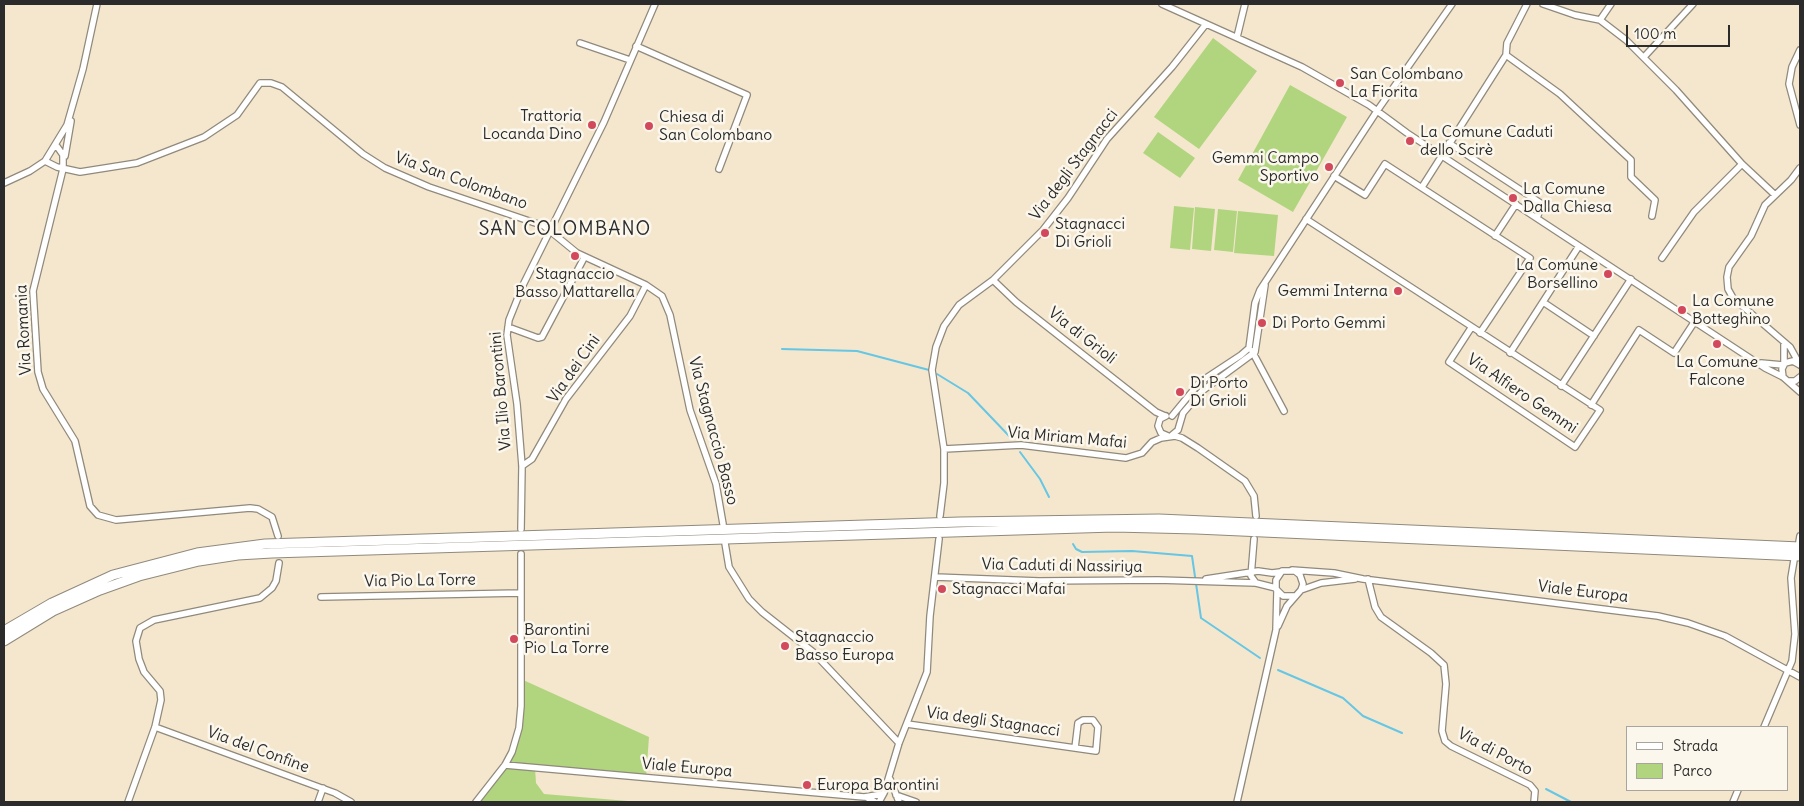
<!DOCTYPE html>
<meta charset="utf-8">
<style>
body{margin:0}
#map{position:relative;width:1804px;height:806px;overflow:hidden;background:#f4e7ce;font-family:Delius,sans-serif}
canvas{display:block}
.frame{position:absolute;inset:0;border:5px solid #2b2b2b;pointer-events:none}
.legend{position:absolute;left:1626px;top:726px;width:162px;height:65px;box-sizing:border-box;background:#fbf7ec;border:1px solid #a8a59f;margin:0;padding:6px 9px;list-style:none;font-size:15px;color:#2b2b2b}
.legend li{display:flex;align-items:center;gap:10px;height:25px}
.legend b{width:25px;border:1px solid #a8a59f}
.scale{position:absolute;left:1626px;top:25px;width:104px;height:22px;box-sizing:border-box;border:2px solid #2b2b2b;border-top:0;padding-left:6px;font-size:15px;line-height:18px;white-space:nowrap;color:#2b2b2b;-webkit-text-stroke:4px #fbf7ec;paint-order:stroke}
</style>
<div id="map">
<canvas width="1804" height="806"></canvas>
<div class="frame"></div>
<ul class="legend">
<li><b style="height:6px;background:#fff"></b>Strada</li>
<li><b style="height:14px;background:#b1d57e"></b>Parco</li>
</ul>
<div class="scale">100 m</div>
</div>
<script>
const context = document.querySelector('canvas').getContext('2d');
context.lineJoin = 'round';
function fillPath(path, color) { context.fillStyle = color; context.fill(path, 'evenodd'); }
const toPath = rows => new Path2D(rows.map(r => 'M' + r).join(''));
function strokePath(path, color, width, dash) { context.strokeStyle = color; context.lineWidth = width; context.lineCap = dash ? 'butt' : 'round'; context.setLineDash(dash || []); context.stroke(path); }
function drawText(font, color, halo, rows, align = 'center') {
  context.font = font + ' Delius,sans-serif'; context.lineWidth = 5; context.setLineDash([]); context.textBaseline = 'middle'; context.strokeStyle = halo; context.fillStyle = color; for (const [text, x, y, turn = 0] of rows) {
    context.save(); context.translate(x, y); context.rotate((+turn || 0) * Math.PI / 180); context.textAlign = isNaN(turn) ? turn : align; if (halo) context.strokeText(text, 0, 0); context.fillText(text, 0, 0); context.restore();
  }
}
const green = toPath([
 [1213,38,1257,71,1199,149,1154,117],
 [1290,85,1347,117,1293,212,1238,180],
 [1158,132,1195,158,1180,178,1143,153],
 [1174,206,1194,208,1190,250,1170,248],
 [1195,207,1215,209,1211,251,1192,249],
 [1218,209,1237,211,1233,252,1214,250],
 [1238,211,1278,215,1274,256,1234,253],
 [521,679,649,737,646,778,535,768,536,783,544,794,640,802,476,802,498,776,516,740]
]);
const stream = toPath([
 [782,349,857,351,929,370],
 [937,374,968,393,1011,438],
 [1020,452,1040,479,1049,497],
 [1073,544,1076,549,1082,552,1132,551,1192,556,1201,618,1260,658],
 [1278,670,1343,698,1363,716,1402,733],
 [1546,789,1571,802]
]);
const minor = toPath([
 [1162,4,1302,67,1369,105,1407,133,1765,368,1783,377,1800,392],
 [1527,4,1507,43,1506,55,1560,94,1631,160,1631,177,1655,200,1652,216],
 [1543,4,1575,15,1600,20,1626,40,1676,90,1742,164,1774,194],
 [1600,20,1611,4],
 [1237,37,1245,4],
 [580,43,630,60],
 [636,46,747,95,719,169],
 [1800,50,1792,67,1789,84,1800,125],
 [1644,57,1693,4],
 [1449,143,1542,204,1537,218],
 [56,145,63,155,63,169,33,291,38,372,43,389,75,441,90,506,98,515,116,520,250,508,258,509,272,517,278,536],
 [65,156,71,121],
 [45,161,57,167,80,172,137,163,204,137,237,115,260,83,271,83,282,87,363,154,385,168,429,187,544,226,577,253,646,285,662,296,670,315,690,410,716,484,723,524],
 [1800,168,1791,180,1765,205,1751,236,1729,267,1727,277,1728,289,1733,298,1790,347,1800,365],
 [1334,176,1365,195,1385,164,1530,258,1480,333],
 [4,183,30,171,45,161,67,125,83,69,97,4],
 [1422,187,1506,55],
 [1306,219,1600,410,1575,447,1449,362,1471,328],
 [1495,236,1516,204],
 [1662,258,1694,212,1742,164],
 [993,280,1016,302,1156,412,1165,416],
 [1543,302,1594,336],
 [508,327,538,338,542,337,584,258],
 [1252,351,1284,411],
 [1510,353,1579,246],
 [1761,363,1783,365],
 [1784,364,1784,344],
 [1783,377,1782,369,1785,363,1793,361,1800,365],
 [1788,381,1795,381,1800,377],
 [1561,386,1631,279],
 [1591,405,1639,330,1674,353,1695,321],
 [1166,416,1160,419,1158,426,1161,433,1168,436],
 [1172,416,1200,382,1241,355,1249,348,1255,303,1260,290,1377,111,1452,4],
 [1172,435,1178,430,1183,413,1202,391,1255,352,1265,285],
 [944,449,1021,445,1126,458,1142,453,1152,442,1161,438,1175,436,1182,438,1198,448,1245,481,1254,496,1256,516],
 [522,466,532,459,566,399,630,316,646,285],
 [940,516,944,483,944,449,932,370,936,347,944,326,959,305,993,280,1043,230,1068,198,1107,139,1172,67,1206,24],
 [521,529,522,466,517,404,507,335,509,320,523,285,604,122,655,4],
 [1254,539,1251,576,1256,583],
 [1799,542,1800,536],
 [725,543,729,567,749,599,762,612,813,652,899,743],
 [1292,570,1334,573,1363,579,1658,616,1688,623,1725,636,1800,677],
 [935,577,1039,581,1158,580,1256,583,1276,588],
 [1206,579,1258,571,1272,573,1280,572],
 [1368,579,1375,607,1381,617,1431,653,1444,665,1446,684,1442,731,1445,741,1451,746,1530,785,1535,791,1534,802],
 [1301,590,1321,583,1355,579],
 [321,597,520,593],
 [1278,626,1287,606,1301,590,1303,584,1300,575,1295,571,1282,571,1276,580,1276,589,1283,596,1295,596],
 [907,724,1096,751,1098,727,1093,720,1083,720,1078,723,1075,748],
 [155,727,335,793,351,802],
 [1764,727,1792,661,1795,634,1791,578,1794,560],
 [505,765,864,797,883,794],
 [890,779,899,802],
 [884,793,899,743,927,672,930,616,939,539],
 [896,795,916,802],
 [866,797,875,802],
 [128,802,155,727,161,700,160,691,144,672,139,659,136,641,140,628,154,620,260,598,272,588,276,581,279,563],
 [318,802,323,788],
 [476,802,505,765,512,752,519,728,521,706,521,554],
 [879,802,884,793],
 [1237,802,1276,630,1277,591],
 [1733,802,1738,790]
]);
const trunk = toPath([
 [4,631,52,603,113,575,197,553,265,544,960,522,1159,519,1800,547],
 [4,641,53,611,100,590,139,576,199,561,238,555,272,553,1114,527,1196,529,1800,556]
]);
const markers = [
 [1340,83,5,"#d1495b"],
 [592,125,5,"#d1495b"],
 [649,126,5,"#d1495b"],
 [1410,141,5,"#d1495b"],
 [1329,167,5,"#d1495b"],
 [1513,198,5,"#d1495b"],
 [1045,233,5,"#d1495b"],
 [575,256,5,"#d1495b"],
 [1608,274,5,"#d1495b"],
 [1398,291,5,"#d1495b"],
 [1682,310,5,"#d1495b"],
 [1262,323,5,"#d1495b"],
 [1717,344,5,"#d1495b"],
 [1180,392,5,"#d1495b"],
 [942,589,5,"#d1495b"],
 [514,639,5,"#d1495b"],
 [785,646,5,"#d1495b"],
 [807,785,5,"#d1495b"]
];
const poiNames = [
 ["San Colombano",1350,74],
 ["La Fiorita",1350,92],
 ["Trattoria",582,116,"right"],
 ["Locanda Dino",582,134,"right"],
 ["Chiesa di",659,117],
 ["San Colombano",659,135],
 ["La Comune Caduti",1420,132],
 ["dello Scirè",1420,150],
 ["Gemmi Campo",1319,158,"right"],
 ["Sportivo",1319,176,"right"],
 ["La Comune",1523,189],
 ["Dalla Chiesa",1523,207],
 ["Stagnacci",1055,224],
 ["Di Grioli",1055,242],
 ["La Comune",1598,265,"right"],
 ["Borsellino",1598,283,"right"],
 ["Stagnaccio",575,274,"center"],
 ["Basso Mattarella",575,292,"center"],
 ["Gemmi Interna",1388,291,"right"],
 ["La Comune",1692,301],
 ["Botteghino",1692,319],
 ["Di Porto Gemmi",1272,323],
 ["La Comune",1717,362,"center"],
 ["Falcone",1717,380,"center"],
 ["Di Porto",1190,383],
 ["Di Grioli",1190,401],
 ["Stagnacci Mafai",952,589],
 ["Barontini",524,630],
 ["Pio La Torre",524,648],
 ["Stagnaccio",795,637],
 ["Basso Europa",795,655],
 ["Europa Barontini",817,785]
];
const streetNames = [
 ["Via degli Stagnacci",1074,165,-53],
 ["Via San Colombano",461,181,20],
 ["Via Romania",24,330,-93],
 ["Via di Grioli",1082,336,38],
 ["Via dei Cini",574,369,-55],
 ["Via Ilio Barontini",501,391,-95],
 ["Via Alfiero Gemmi",1522,394,34],
 ["Via Stagnaccio Basso",713,431,75],
 ["Via Miriam Mafai",1067,438,5],
 ["Via Caduti di Nassiriya",1062,566,1],
 ["Via Pio La Torre",420,581,-1],
 ["Viale Europa",1583,592,7],
 ["Via degli Stagnacci",993,722,8],
 ["Via del Confine",258,750,20],
 ["Via di Porto",1495,752,28],
 ["Viale Europa",687,768,5]
];
const quarterNames = [
 ["SAN COLOMBANO",565,230]
];
fillPath(green, '#b1d57e');
strokePath(stream, '#66c6e4', 2);
strokePath(minor, '#90897c', 8);
strokePath(trunk, '#90897c', 11);
strokePath(minor, '#fff', 5.5);
strokePath(trunk, '#fff', 9);
for (const [x, y, r, color] of markers) { const dot = new Path2D(); dot.arc(x, y, r, 0, 2 * Math.PI); context.fillStyle = color; context.fill(dot); strokePath(dot, '#fbf7ec', 2); }
drawText('16px', '#2b2b2b', '#fbf7ec', poiNames, 'left');
drawText('16px', '#2b2b2b', '#fbf7ec', streetNames);
context.letterSpacing = '1px';
drawText('19px', '#2b2b2b', '#fbf7ec', quarterNames);
context.letterSpacing = '0px';
</script>
